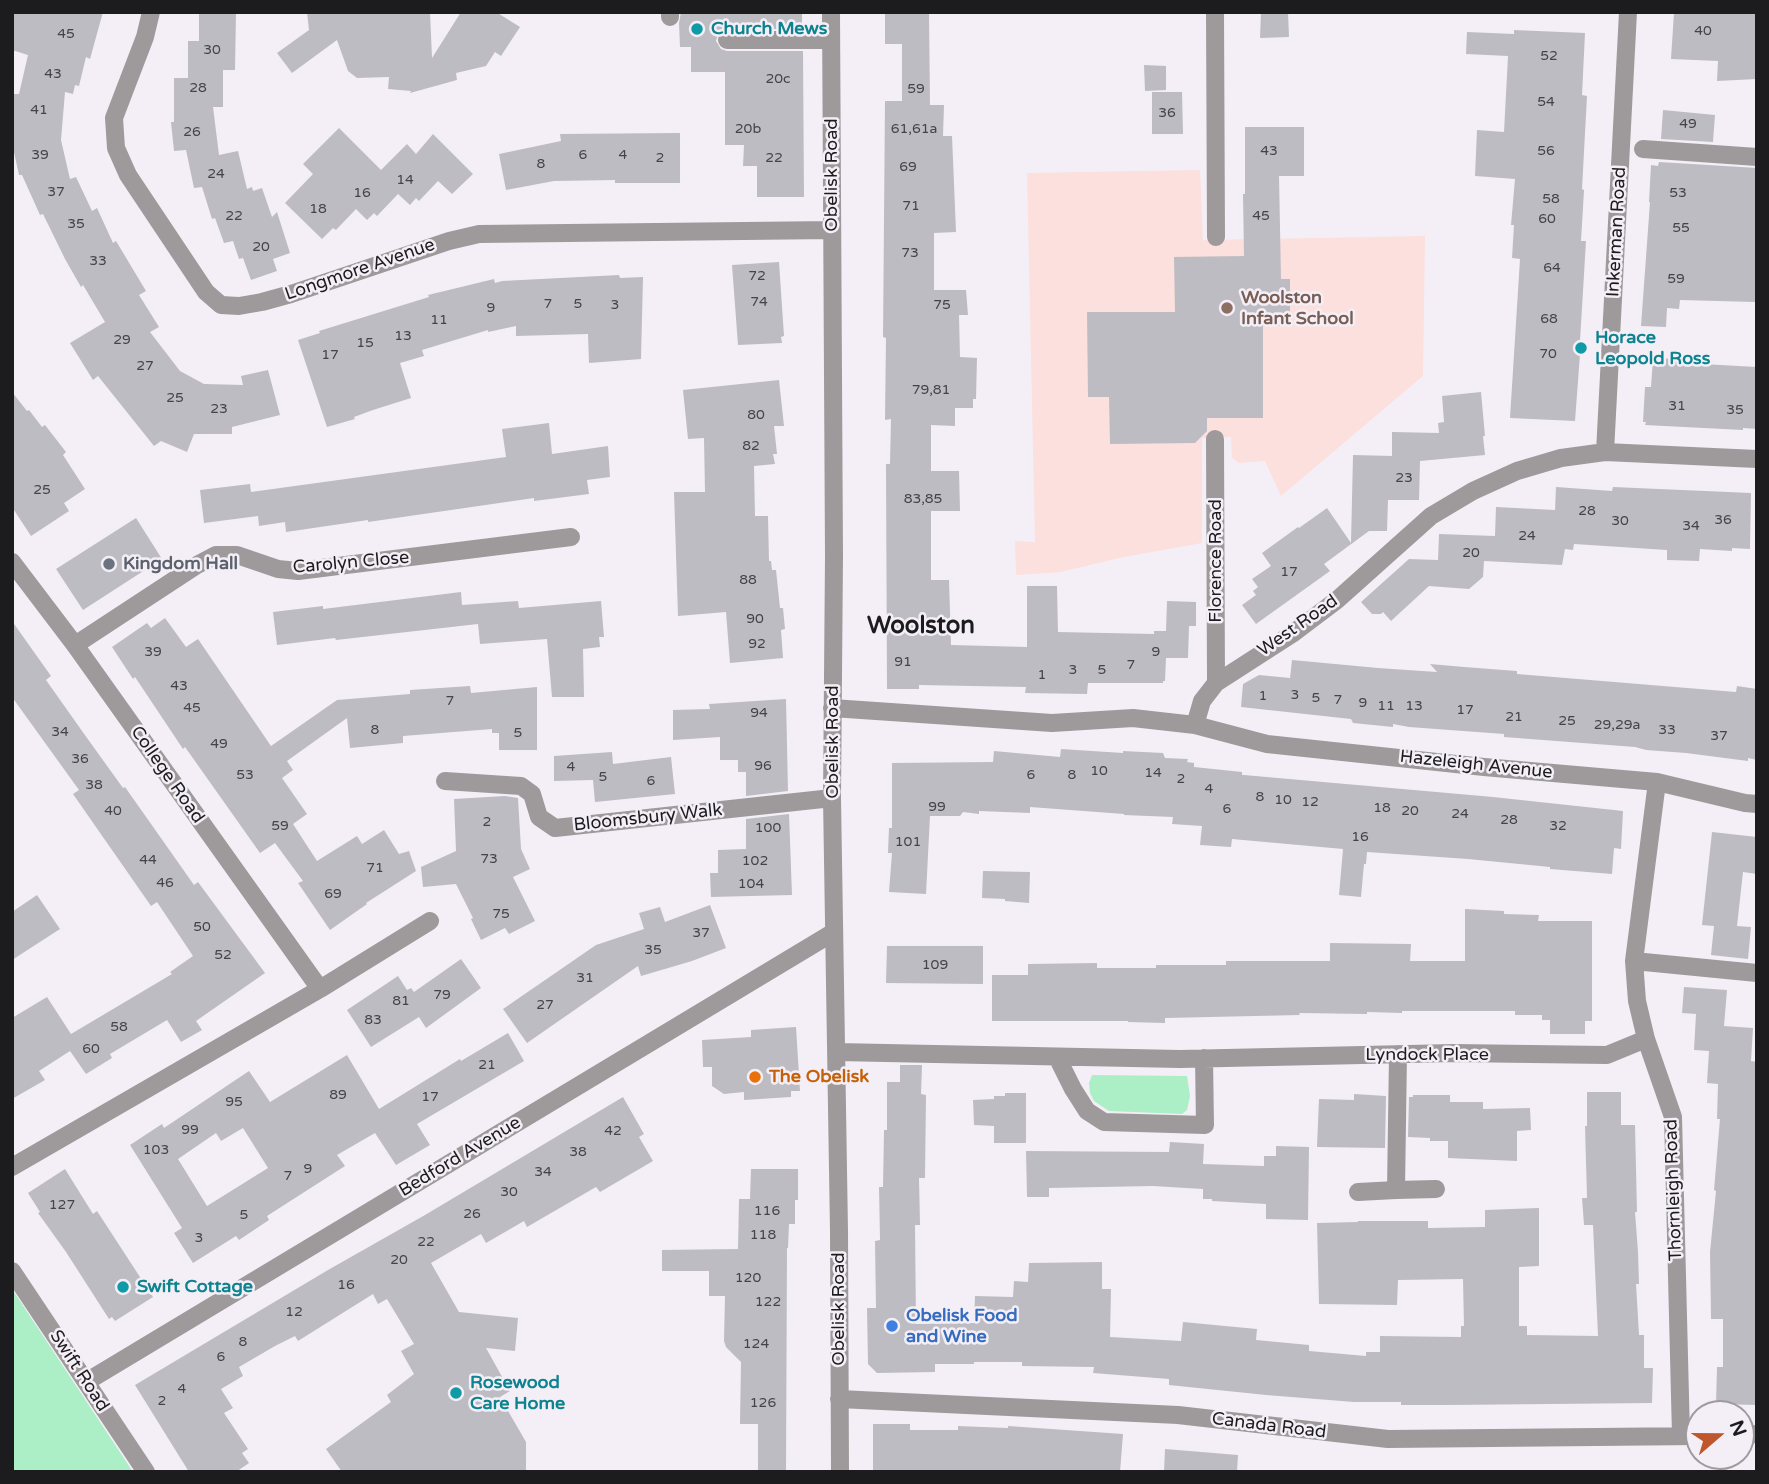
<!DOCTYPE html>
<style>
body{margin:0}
#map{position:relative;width:1769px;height:1484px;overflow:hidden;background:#f4eff6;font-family:"Varela Round",sans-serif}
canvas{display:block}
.frame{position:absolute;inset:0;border:14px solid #1c1b1d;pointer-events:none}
.north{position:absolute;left:1685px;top:1400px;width:70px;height:70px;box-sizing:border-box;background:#f4eff6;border:2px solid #9e9a9f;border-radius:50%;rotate:70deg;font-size:19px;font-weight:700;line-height:28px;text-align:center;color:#1c1b1d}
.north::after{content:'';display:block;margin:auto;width:24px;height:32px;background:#be572d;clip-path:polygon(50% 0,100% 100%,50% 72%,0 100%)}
</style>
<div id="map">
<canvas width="1769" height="1484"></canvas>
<div class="frame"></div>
<div class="north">N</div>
</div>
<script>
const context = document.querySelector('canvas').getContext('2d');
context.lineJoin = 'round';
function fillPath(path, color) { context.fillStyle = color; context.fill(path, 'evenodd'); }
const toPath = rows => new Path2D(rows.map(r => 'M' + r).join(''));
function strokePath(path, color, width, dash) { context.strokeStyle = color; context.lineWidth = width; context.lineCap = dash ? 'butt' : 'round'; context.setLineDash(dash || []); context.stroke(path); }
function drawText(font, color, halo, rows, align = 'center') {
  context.font = font + ' "Varela Round",sans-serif'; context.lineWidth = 5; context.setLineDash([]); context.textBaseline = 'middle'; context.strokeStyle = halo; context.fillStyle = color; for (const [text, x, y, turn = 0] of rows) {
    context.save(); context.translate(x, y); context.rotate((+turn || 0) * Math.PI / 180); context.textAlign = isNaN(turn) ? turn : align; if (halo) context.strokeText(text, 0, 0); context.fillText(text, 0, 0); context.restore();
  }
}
const education = toPath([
 [1200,170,1203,240,1425,236,1423,376,1281,496,1265,461,1239,463,1232,458,1231,437,1202,438,1202,543,1119,558,1061,572,1016,575,1015,541,1035,542,1027,173]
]);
const green = toPath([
 [1092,1075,1187,1076,1190,1096,1187,1110,1182,1114,1109,1111,1094,1101,1090,1093,1089,1083],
 [12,1289,133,1472,12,1472]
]);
const building = toPath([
 [12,12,103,12,90,59,86,57,79,86,75,85,73,94,65,92,61,140,70,179,76,177,92,211,97,208,113,243,116,241,146,291,139,295,159,327,150,332,180,371,204,384,243,385,241,376,268,370,280,415,232,427,232,434,194,434,187,452,161,441,154,446,98,376,93,380,70,343,105,322,83,285,81,287,65,259,43,214,40,215,22,175,19,175,12,143,12,94,19,94,28,55,12,50],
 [199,12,236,12,235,70,223,70,223,107,213,107,219,155,238,151,247,189,252,187,253,191,262,188,272,217,277,212,290,253,273,259,277,271,251,280,243,258,239,259,233,241,224,243,215,218,212,219,202,187,194,188,186,150,174,151,171,122,174,122,174,78,188,78,188,41,199,41],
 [307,12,430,12,432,58,461,12,496,12,520,27,501,56,495,52,486,66,456,73,457,80,410,93,411,91,388,89,389,77,357,78,348,71,337,40,292,73,277,53,309,30],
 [681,12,802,12,802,29,726,29,718,34,716,41,721,49,727,51,803,51,804,197,757,197,757,166,743,166,744,145,725,145,725,72,691,72,691,47,680,47,679,23],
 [885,12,929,12,930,105,944,105,943,136,952,136,956,232,934,233,934,290,966,290,968,315,959,315,960,357,977,358,976,399,973,399,973,408,955,408,955,426,931,425,931,471,959,471,960,511,931,511,931,580,949,580,951,645,1027,647,1027,586,1057,586,1058,632,1154,634,1154,631,1166,631,1167,601,1196,602,1196,626,1189,626,1188,658,1166,658,1165,681,1163,681,1163,683,1088,683,1087,694,1025,693,1026,687,919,685,919,689,887,689,886,464,890,464,891,419,885,420,886,338,883,337,885,101,902,101,902,44,885,44],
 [1261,12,1288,12,1289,37,1260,38],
 [1674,12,1757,12,1757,79,1717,81,1718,61,1671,59],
 [1514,30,1585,33,1582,95,1587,96,1582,189,1584,190,1581,241,1586,241,1580,341,1581,341,1575,421,1510,418,1520,259,1512,258,1514,225,1511,225,1515,179,1475,176,1477,130,1504,132,1508,56,1466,54,1467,32,1514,34],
 [1144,65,1166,66,1166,90,1145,91],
 [1152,92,1182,92,1183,134,1152,134],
 [1663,110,1715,115,1713,142,1661,139],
 [1245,127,1304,127,1304,176,1279,176,1281,279,1290,279,1290,326,1263,326,1263,418,1207,418,1207,431,1195,443,1110,444,1109,397,1088,397,1087,312,1175,312,1174,257,1244,256,1243,194,1245,194],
 [339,128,381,170,407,144,416,154,433,134,473,174,452,194,438,181,419,201,416,198,410,205,398,194,377,216,374,213,367,220,356,209,336,230,333,228,322,239,285,203,313,174,303,164],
 [680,133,680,183,615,183,615,180,554,181,506,190,499,154,561,141,560,134],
 [1659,162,1757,168,1757,278,1755,302,1680,300,1679,309,1667,308,1666,327,1641,326,1650,202,1649,202,1651,165,1658,166],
 [779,262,784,336,781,337,782,343,738,345,732,265],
 [619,275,620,278,643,277,641,359,589,363,588,334,516,336,516,326,488,332,488,330,422,350,424,356,400,363,411,398,373,410,354,417,355,419,327,427,298,340,320,333,319,331,429,297,428,295,494,279,495,283,502,281],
 [1653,358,1684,359,1684,363,1757,367,1757,429,1743,428,1743,430,1645,425,1646,422,1643,422,1645,387,1651,387],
 [779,380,784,426,774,426,777,454,773,454,775,464,754,466,755,516,768,516,769,561,771,561,772,570,776,570,780,608,783,608,785,629,781,630,783,658,730,663,726,612,678,616,674,492,705,492,704,438,688,439,683,390],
 [12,392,27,411,29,410,42,427,45,425,66,452,63,455,85,489,64,503,69,511,31,536,12,507],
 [1481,392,1485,436,1483,436,1485,455,1420,461,1419,500,1388,500,1387,531,1369,531,1324,564,1330,571,1256,624,1242,605,1256,595,1253,591,1258,587,1252,579,1271,566,1262,553,1298,527,1299,528,1327,508,1351,543,1353,455,1392,456,1392,432,1439,433,1438,423,1444,422,1442,396],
 [549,423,552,454,608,446,610,477,587,480,589,494,534,501,534,498,368,522,368,520,286,532,285,522,259,526,258,516,204,523,200,490,250,484,251,492,506,457,502,429],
 [1556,487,1612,491,1613,487,1751,493,1750,549,1732,548,1732,551,1700,549,1699,561,1667,560,1667,550,1574,544,1573,550,1565,549,1562,565,1484,561,1483,577,1469,589,1429,586,1391,621,1383,612,1381,614,1372,614,1361,602,1409,559,1438,560,1439,534,1495,536,1496,507,1555,510],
 [136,518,162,559,83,610,56,569],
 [461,592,462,605,518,601,519,608,601,601,604,637,599,637,600,647,583,649,584,697,552,697,547,639,480,644,478,624,336,640,335,638,277,645,273,612,323,606,323,609],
 [165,618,186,647,198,639,271,746,337,700,410,694,410,690,470,686,471,693,537,687,537,750,499,750,499,733,492,733,492,729,403,736,403,743,350,748,347,718,287,761,293,770,282,778,307,814,293,824,317,861,357,836,362,844,384,830,399,854,409,851,416,871,366,903,367,904,330,930,298,883,303,881,275,843,260,853,185,747,183,749,135,677,133,679,112,647,147,623,151,628],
 [12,621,51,676,46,680,87,738,123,788,125,787,194,885,198,882,265,973,196,1021,202,1030,181,1042,167,1020,110,1054,112,1058,86,1074,70,1051,39,1071,45,1080,12,1099,12,1018,47,997,71,1034,172,974,170,972,193,956,157,902,151,906,73,794,79,790,12,697],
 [1292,660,1378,668,1437,672,1430,664,1464,667,1517,671,1517,674,1736,692,1737,686,1757,689,1757,760,1748,758,1748,761,1686,753,1646,750,1635,747,1504,737,1504,734,1409,727,1393,724,1393,727,1353,723,1351,719,1241,707,1243,684,1259,675,1290,678],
 [786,699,788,791,746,796,746,772,738,772,738,760,720,760,720,737,673,740,673,710,710,709,709,704],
 [1061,749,1123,753,1123,751,1163,753,1165,758,1188,759,1187,762,1194,763,1194,767,1242,772,1242,775,1244,775,1493,797,1623,811,1621,849,1614,848,1612,874,1550,869,1550,867,1468,859,1367,852,1366,864,1364,864,1361,897,1339,895,1343,849,1232,839,1231,847,1200,845,1202,826,1172,824,1173,817,1124,815,1124,814,1030,807,1030,813,979,811,979,814,963,812,960,816,930,816,926,894,889,892,892,853,888,853,889,828,892,828,892,763,993,762,994,751,1060,757],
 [612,752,613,764,671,757,675,794,595,802,593,780,554,781,554,756],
 [505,796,518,798,521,849,530,869,513,877,535,921,509,934,505,928,481,940,471,919,473,918,456,884,423,887,421,867,456,851,454,799],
 [789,814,792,895,711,897,710,873,718,873,718,850,746,849,746,819],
 [1712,832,1757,837,1757,874,1743,872,1737,926,1751,927,1748,959,1711,955,1714,926,1702,925],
 [983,871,1030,872,1029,903,1005,901,1005,899,982,898],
 [37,895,60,929,12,960,12,912],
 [710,905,726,948,692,961,641,976,638,966,527,1043,503,1009,596,945,644,929,639,913,660,907,665,922],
 [1465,909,1504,911,1504,914,1539,915,1538,921,1592,921,1592,1021,1585,1021,1585,1034,1550,1034,1550,1020,1542,1020,1542,1015,1515,1015,1515,1011,1402,1011,1402,1013,1367,1012,1367,1014,1299,1013,1300,1015,1165,1018,1165,1023,1128,1022,1128,1021,992,1021,992,975,1028,975,1028,964,1097,963,1097,968,1156,968,1156,965,1226,965,1226,961,1330,961,1330,943,1411,944,1410,961,1465,961],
 [887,946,983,946,983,984,886,983],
 [461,959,481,988,426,1028,419,1017,371,1047,347,1010,398,976,407,990,411,988,414,992],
 [1684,987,1727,990,1724,1026,1753,1028,1751,1061,1757,1062,1757,1149,1755,1171,1757,1172,1757,1405,1716,1404,1717,1367,1723,1367,1723,1319,1711,1319,1710,1252,1716,1191,1714,1190,1720,1119,1717,1119,1718,1084,1707,1083,1709,1051,1694,1050,1696,1014,1682,1013],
 [796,1027,800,1091,791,1091,791,1097,744,1100,744,1092,724,1094,712,1086,712,1067,703,1067,702,1040,751,1037,751,1030],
 [508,1033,524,1061,417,1124,430,1145,396,1165,375,1133,337,1155,345,1166,267,1216,269,1220,239,1240,236,1236,193,1263,174,1233,182,1228,130,1145,162,1124,164,1128,249,1071,270,1102,347,1055,379,1109,460,1059,461,1061],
 [243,1128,268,1168,207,1206,178,1159,216,1133,221,1141],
 [900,1065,922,1065,921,1094,926,1095,925,1178,919,1178,920,1225,915,1225,916,1324,974,1323,975,1296,1013,1297,1014,1281,1028,1282,1029,1263,1102,1262,1102,1289,1111,1289,1110,1337,1181,1341,1183,1322,1257,1329,1256,1340,1309,1345,1309,1351,1366,1356,1366,1352,1380,1352,1380,1336,1461,1337,1461,1326,1464,1326,1463,1279,1398,1280,1397,1305,1319,1304,1317,1223,1358,1222,1358,1221,1428,1221,1428,1228,1485,1227,1485,1210,1539,1208,1539,1266,1519,1267,1519,1326,1527,1326,1527,1335,1598,1336,1593,1225,1584,1225,1582,1198,1587,1198,1585,1126,1587,1126,1587,1092,1621,1092,1621,1125,1635,1125,1637,1212,1635,1212,1638,1252,1639,1284,1636,1284,1639,1335,1644,1335,1644,1368,1653,1368,1652,1403,1448,1405,1401,1405,1401,1402,1354,1402,1266,1395,1169,1385,1169,1379,1093,1373,1094,1367,1022,1366,1022,1362,974,1362,974,1364,935,1364,935,1372,877,1373,868,1364,867,1308,876,1308,875,1241,880,1240,879,1187,883,1187,884,1130,887,1130,887,1082,900,1082],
 [1005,1093,1026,1093,1026,1143,994,1143,994,1126,974,1125,973,1100,994,1099,994,1096,1005,1096],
 [1354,1094,1386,1096,1385,1148,1317,1147,1319,1099,1354,1100],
 [1413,1095,1450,1095,1450,1102,1483,1102,1483,1109,1530,1108,1531,1130,1517,1131,1517,1161,1448,1158,1448,1141,1430,1141,1430,1138,1408,1137,1409,1097,1413,1097],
 [623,1097,644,1134,639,1137,653,1161,600,1192,596,1187,527,1227,524,1221,486,1243,481,1234,431,1263,459,1312,518,1318,515,1351,486,1348,510,1391,500,1397,526,1442,526,1472,342,1472,326,1449,391,1402,387,1395,414,1374,401,1351,414,1344,387,1299,378,1304,373,1294,298,1341,295,1336,275,1346,239,1367,243,1376,221,1389,233,1408,224,1413,248,1449,242,1453,249,1463,236,1472,189,1472,135,1385,328,1270,425,1215],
 [1170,1142,1204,1144,1203,1164,1264,1166,1264,1156,1276,1156,1276,1146,1309,1147,1308,1220,1266,1219,1266,1204,1212,1201,1212,1199,1203,1199,1203,1189,1153,1186,1049,1188,1049,1197,1027,1197,1026,1151,1169,1152],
 [65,1169,93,1214,97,1211,153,1297,115,1321,112,1317,109,1319,66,1252,38,1213,40,1212,28,1193],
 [751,1169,798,1169,798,1200,795,1200,795,1224,789,1224,788,1248,787,1248,786,1472,758,1472,758,1424,740,1424,741,1362,726,1347,724,1341,725,1296,709,1296,709,1271,662,1271,662,1250,738,1249,739,1199,750,1199],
 [873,1424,910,1424,910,1430,958,1430,958,1426,1008,1428,1008,1426,1123,1434,1120,1472,873,1472],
 [1165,1449,1238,1455,1237,1472,1164,1472]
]);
const street = toPath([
 [151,12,145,37,114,118,116,148,128,175,206,292,221,305,239,306,262,302,291,294,449,241,479,234,832,230],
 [670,12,670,17],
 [831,12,834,556,832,798,839,1231,840,1472],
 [1215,12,1216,237],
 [727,40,831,40],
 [1643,149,1757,157],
 [1215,439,1216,683],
 [1605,452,1628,12],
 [12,562,75,645,320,989],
 [75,645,197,565,216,555,237,555,278,569,298,571,571,537],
 [832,708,1052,723,1133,718,1195,725,1267,744,1484,767,1657,782,1745,803,1757,804],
 [1195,725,1202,701,1216,683,1292,634,1337,600,1431,516,1473,491,1517,471,1561,458,1605,452,1757,459],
 [445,781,521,786,532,794,539,817,555,828,832,798],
 [1657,782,1634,961,1637,1001,1646,1039,1673,1117,1681,1436],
 [1634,961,1757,973],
 [837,1052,1180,1059,1454,1053,1607,1055,1646,1039],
 [1057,1057,1073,1089,1087,1111,1104,1122,1205,1125,1204,1058],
 [12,1167,320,989,430,921],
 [1396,1190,1436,1189],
 [1358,1192,1396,1190,1398,1054],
 [12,1271,146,1472],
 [86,1382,834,932],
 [839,1399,1178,1415,1388,1439,1699,1436],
 [1741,1435,1757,1434]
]);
const markers = [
 [697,29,7,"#0f9aa8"],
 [1227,308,7,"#8d6e63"],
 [1581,348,7,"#0f9aa8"],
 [109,564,7,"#6b7280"],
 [755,1077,7,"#e8710a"],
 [123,1287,7,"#0f9aa8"],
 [892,1326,7,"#3f7fe0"],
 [456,1393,7,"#0f9aa8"]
];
const numberNames = [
 ["40",1703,31],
 ["45",66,34],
 ["30",212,50],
 ["52",1549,56],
 ["43",53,74],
 ["20c",778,79],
 ["28",198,88],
 ["59",916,89],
 ["54",1546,102],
 ["41",39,110],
 ["36",1167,113],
 ["49",1688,124],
 ["20b",748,129],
 ["61,61a",914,129],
 ["26",192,132],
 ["43",1269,151],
 ["56",1546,151],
 ["39",40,155],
 ["6",583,155],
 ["4",623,155],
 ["2",660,158],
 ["22",774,158],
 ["8",541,164],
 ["69",908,167],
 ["24",216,174],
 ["14",405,180],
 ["37",56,192],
 ["16",362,193],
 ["53",1678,193],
 ["58",1551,199],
 ["71",911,206],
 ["18",318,209],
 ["22",234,216],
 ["45",1261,216],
 ["60",1547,219],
 ["35",76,224],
 ["55",1681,228],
 ["20",261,247],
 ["73",910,253],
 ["33",98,261],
 ["64",1552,268],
 ["72",757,276],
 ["59",1676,279],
 ["74",759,302],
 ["7",548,304],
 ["5",578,304],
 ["3",615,305],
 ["75",942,305],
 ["9",491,308],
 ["68",1549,319],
 ["11",439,320],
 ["13",403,336],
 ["29",122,340],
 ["15",365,343],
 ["70",1548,354],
 ["17",330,355],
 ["27",145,366],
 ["79,81",931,390],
 ["25",175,398],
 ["31",1677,406],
 ["23",219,409],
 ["35",1735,410],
 ["80",756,415],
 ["82",751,446],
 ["23",1404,478],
 ["25",42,490],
 ["83,85",923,499],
 ["28",1587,511],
 ["36",1723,520],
 ["30",1620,521],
 ["34",1691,526],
 ["24",1527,536],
 ["20",1471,553],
 ["17",1289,572],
 ["88",748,580],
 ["90",755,619],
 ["92",757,644],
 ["39",153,652],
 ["9",1156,652],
 ["91",903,662],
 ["7",1131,665],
 ["3",1073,670],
 ["5",1102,670],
 ["1",1042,675],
 ["43",179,686],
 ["3",1295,695],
 ["1",1263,696],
 ["5",1316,698],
 ["7",1338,700],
 ["7",450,701],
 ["9",1363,703],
 ["11",1386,706],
 ["13",1414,706],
 ["45",192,708],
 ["17",1465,710],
 ["94",759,713],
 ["21",1514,717],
 ["25",1567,721],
 ["29,29a",1617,725],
 ["8",375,730],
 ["33",1667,730],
 ["34",60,732],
 ["5",518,733],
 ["37",1719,736],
 ["49",219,744],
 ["36",80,759],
 ["96",763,766],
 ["4",571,767],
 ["10",1099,771],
 ["14",1153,773],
 ["53",245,775],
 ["6",1031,775],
 ["8",1072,775],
 ["5",603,777],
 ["2",1181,779],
 ["6",651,781],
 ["38",94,785],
 ["4",1209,789],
 ["8",1260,797],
 ["10",1283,800],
 ["12",1310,802],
 ["99",937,807],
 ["18",1382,808],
 ["6",1227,809],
 ["40",113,811],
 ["20",1410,811],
 ["24",1460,814],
 ["28",1509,820],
 ["2",487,822],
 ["59",280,826],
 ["32",1558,826],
 ["100",768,828],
 ["16",1360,837],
 ["101",908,842],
 ["73",489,859],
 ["44",148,860],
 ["102",755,861],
 ["71",375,868],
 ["46",165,883],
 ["104",751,884],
 ["69",333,894],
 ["75",501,914],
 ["50",202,927],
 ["37",701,933],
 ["35",653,950],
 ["52",223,955],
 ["109",935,965],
 ["31",585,978],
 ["79",442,995],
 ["81",401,1001],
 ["27",545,1005],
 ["83",373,1020],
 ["58",119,1027],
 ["60",91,1049],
 ["21",487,1065],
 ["89",338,1095],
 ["17",430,1097],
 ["95",234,1102],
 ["99",190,1130],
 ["42",613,1131],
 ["103",156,1150],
 ["38",578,1152],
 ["9",308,1169],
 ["34",543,1172],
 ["7",288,1176],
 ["30",509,1192],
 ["127",62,1205],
 ["116",767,1211],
 ["26",472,1214],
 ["5",244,1215],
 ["118",763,1235],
 ["3",199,1238],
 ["22",426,1242],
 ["20",399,1260],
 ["120",748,1278],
 ["16",346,1285],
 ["122",768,1302],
 ["12",294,1312],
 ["8",243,1342],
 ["124",756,1344],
 ["6",221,1357],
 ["4",182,1389],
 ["2",162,1401],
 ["126",763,1403]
];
const cultureNames = [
 ["Church Mews",711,29],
 ["Horace",1595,338],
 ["Leopold Ross",1595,359],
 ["Swift Cottage",137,1287],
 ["Rosewood",470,1383],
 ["Care Home",470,1404]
];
const streetNames = [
 ["Obelisk Road",832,175,-90],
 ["Inkerman Road",1617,232,-87],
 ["Longmore Avenue",360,270,-19],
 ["Florence Road",1216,561,-90],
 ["Carolyn Close",351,563,-5],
 ["West Road",1298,626,-35],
 ["Obelisk Road",833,742,-90],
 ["Hazeleigh Avenue",1476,765,6],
 ["College Road",167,775,55],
 ["Bloomsbury Walk",648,818,-6],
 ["Lyndock Place",1427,1055],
 ["Bedford Avenue",460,1157,-31],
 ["Thornleigh Road",1674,1190,-92],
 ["Obelisk Road",839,1309,-90],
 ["Swift Road",79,1371,57],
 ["Canada Road",1269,1426,7]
];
const educationNames = [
 ["Woolston",1241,298],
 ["Infant School",1241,319]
];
const worshipNames = [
 ["Kingdom Hall",123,564]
];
const foodNames = [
 ["The Obelisk",769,1077]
];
const shopNames = [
 ["Obelisk Food",906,1316],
 ["and Wine",906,1337]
];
const districtNames = [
 ["Woolston",921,627]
];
fillPath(education, '#fbe0dd');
fillPath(green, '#aceec6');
fillPath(building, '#bdbcc3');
strokePath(street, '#9e9a9b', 18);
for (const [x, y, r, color] of markers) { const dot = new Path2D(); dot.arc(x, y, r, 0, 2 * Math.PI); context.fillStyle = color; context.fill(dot); strokePath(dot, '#f4eff6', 2.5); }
drawText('14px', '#444346', null, numberNames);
drawText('bold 18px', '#0d838f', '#f4eff6', cultureNames, 'left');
drawText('18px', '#1c1b1d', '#f4eff6', streetNames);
drawText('bold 18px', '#785e54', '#f4eff6', educationNames, 'left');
drawText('bold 18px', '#5b616d', '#f4eff6', worshipNames, 'left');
drawText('bold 18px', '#c56008', '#f4eff6', foodNames, 'left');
drawText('bold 18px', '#366cbe', '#f4eff6', shopNames, 'left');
drawText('bold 24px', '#1c1b1d', '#f4eff6', districtNames);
</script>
